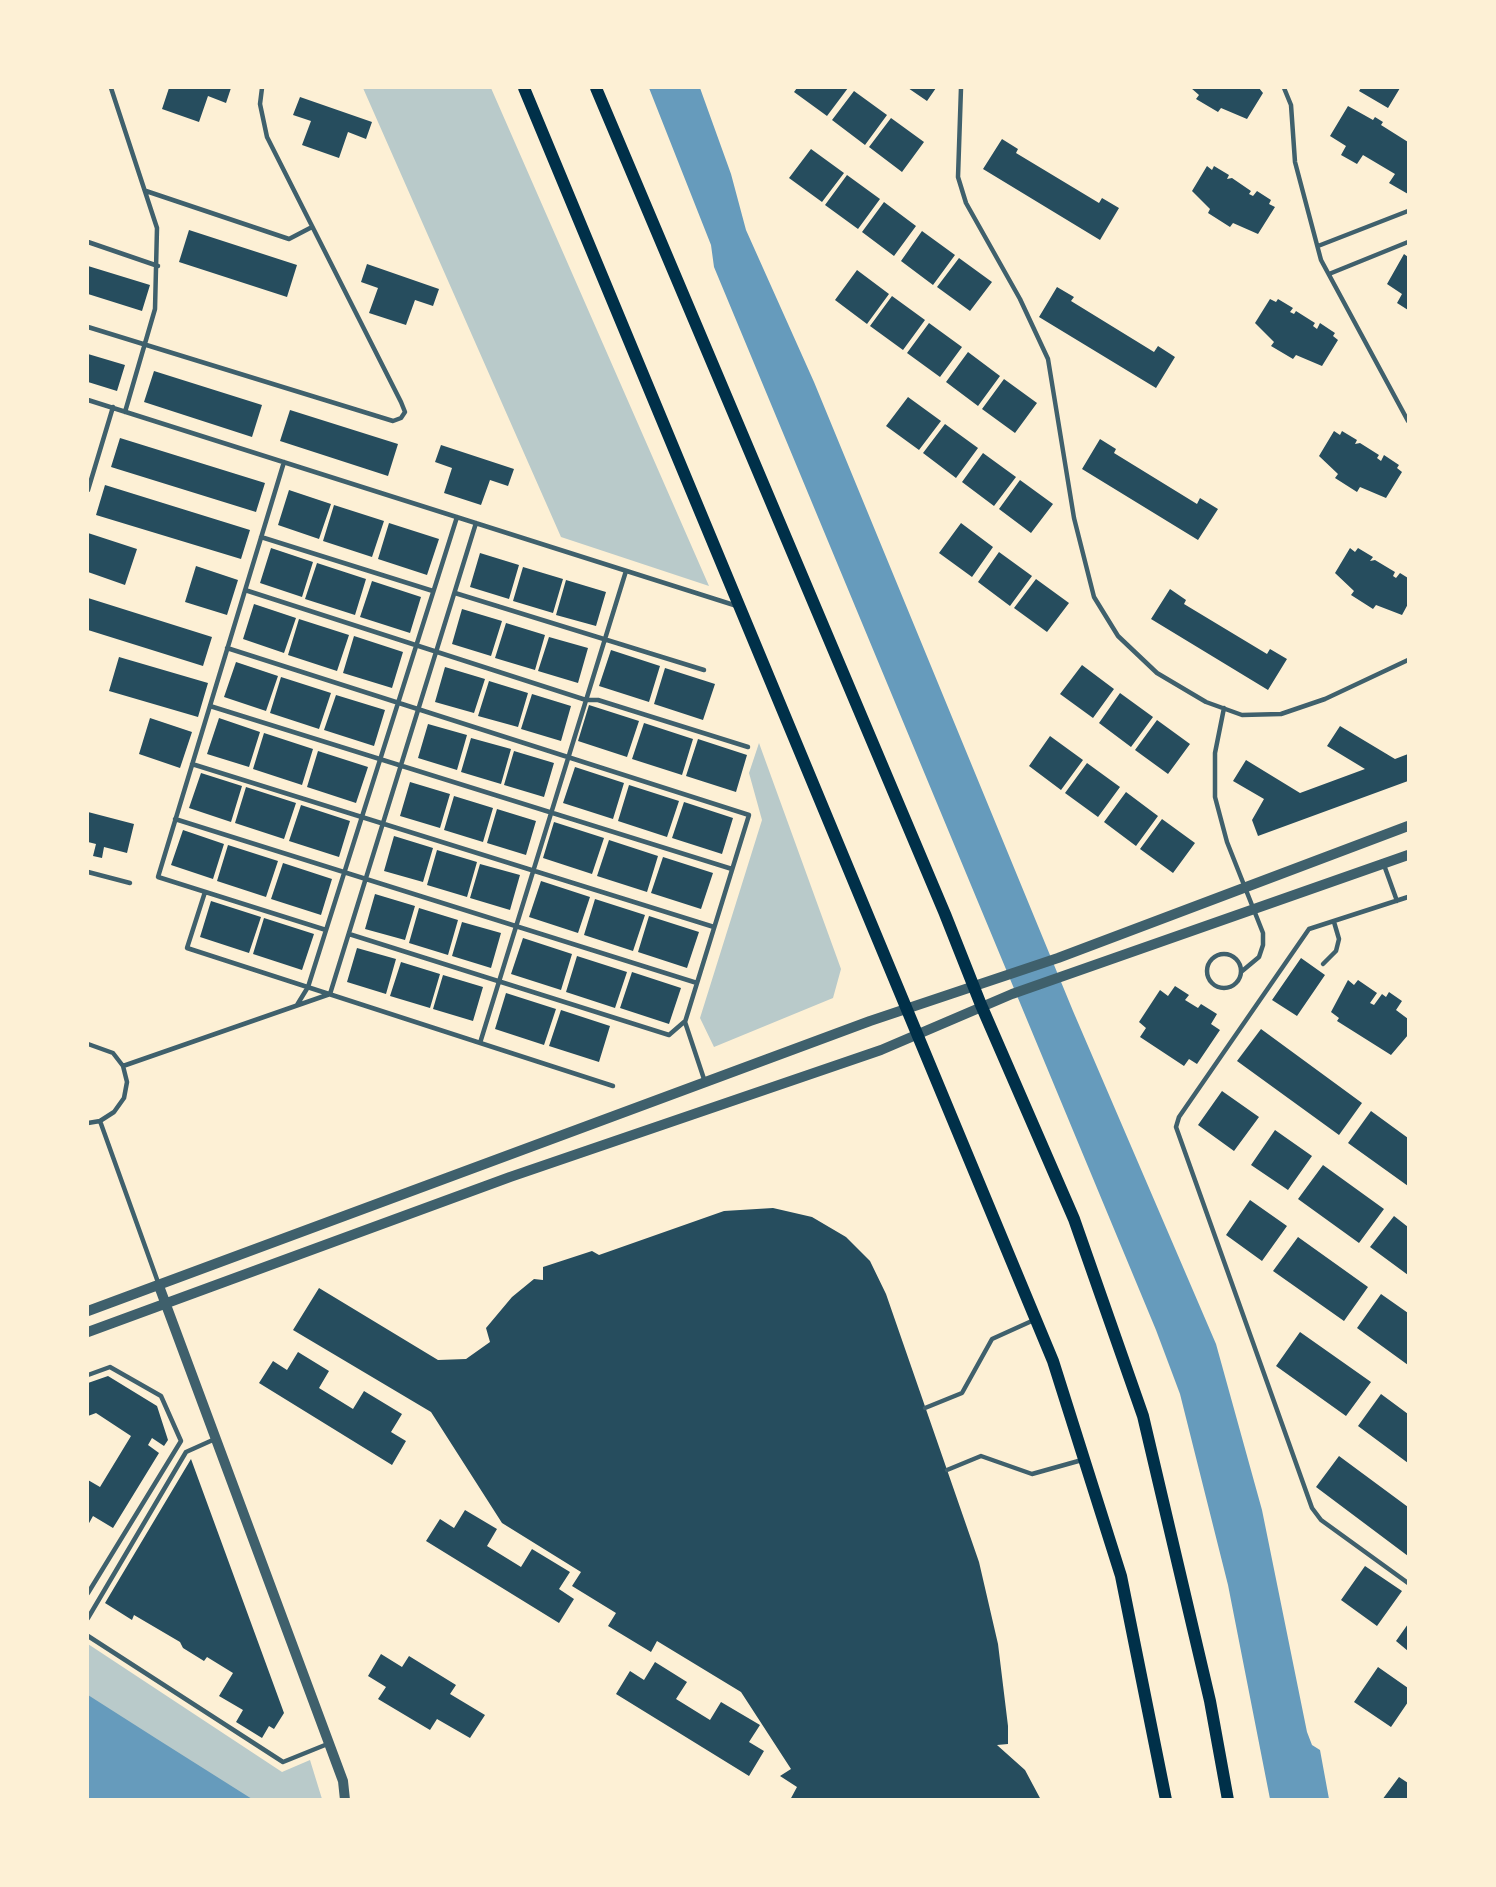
<!DOCTYPE html>
<style>
body{margin:0}
#map{position:relative;width:1496px;height:1887px;overflow:hidden;background:#fdf0d5;font-family:"Work Sans",sans-serif}
canvas{display:block}
.frame{position:absolute;inset:0;border:89px solid #fdf0d5;pointer-events:none}
</style>
<div id="map">
<canvas width="1496" height="1887"></canvas>
<div class="frame"></div>
</div>
<script>
const context = document.querySelector('canvas').getContext('2d');
context.lineJoin = 'round';
function fillPath(path, color) { context.fillStyle = color; context.fill(path, 'evenodd'); }
const toPath = rows => new Path2D(rows.map(r => 'M' + r).join(''));
function strokePath(path, color, width, dash) { context.strokeStyle = color; context.lineWidth = width; context.lineCap = dash ? 'butt' : 'round'; context.setLineDash(dash || []); context.stroke(path); }
const green = toPath([
 [363,88,491,88,709,586,561,537],
 [759,743,841,969,833,998,714,1047,700,1018,762,820,749,773],
 [88,1644,282,1772,310,1760,322,1799,88,1799]
]);
const water = toPath([
 [649,88,700,88,731,174,746,230,814,382,1073,1011,1216,1344,1262,1510,1307,1732,1312,1745,1320,1750,1329,1799,1270,1799,1228,1585,1180,1394,1156,1330,714,267,711,245],
 [88,1695,157,1739,252,1799,88,1799]
]);
const building = toPath([
 [169,88,231,88,226,103,208,96,199,122,162,109],
 [797,88,848,88,827,116,794,92],
 [908,88,936,88,927,101],
 [1191,88,1259,88,1263,93,1247,119,1221,108,1218,112,1196,99,1199,95],
 [1361,88,1400,88,1388,108,1359,91],
 [854,91,887,115,865,145,832,120],
 [300,97,372,122,366,139,348,132,339,158,302,145,311,121,293,115],
 [1348,106,1373,120,1375,117,1383,122,1381,125,1408,142,1408,194,1389,183,1395,174,1363,155,1357,164,1341,155,1346,146,1330,136],
 [891,118,924,142,902,172,869,147],
 [1002,139,1018,149,1016,153,1099,203,1102,198,1119,208,1100,240,983,169],
 [811,149,844,173,822,202,789,178],
 [1207,166,1212,170,1214,166,1229,175,1227,179,1232,178,1251,191,1249,194,1253,196,1257,191,1271,200,1269,204,1275,207,1258,234,1233,223,1230,227,1208,213,1210,209,1192,191],
 [847,175,880,199,858,229,825,205],
 [884,202,916,226,894,256,862,232],
 [189,230,297,265,287,297,179,262],
 [922,231,955,255,933,285,901,261],
 [1404,254,1408,257,1408,310,1397,303,1402,294,1387,284],
 [959,258,992,282,970,311,937,287],
 [367,264,439,289,433,306,415,300,406,325,369,313,378,288,361,282],
 [88,266,150,285,142,311,88,294],
 [857,270,889,294,867,324,835,300],
 [1057,287,1074,297,1071,301,1154,352,1158,346,1175,357,1156,388,1039,317],
 [892,296,925,320,903,350,870,326],
 [1270,299,1276,302,1278,299,1293,308,1290,312,1294,314,1296,311,1315,323,1313,326,1317,329,1320,323,1335,333,1333,336,1338,340,1322,366,1296,355,1293,359,1271,346,1274,342,1255,323],
 [929,323,962,347,940,377,907,353],
 [968,352,1000,376,978,406,946,382],
 [88,354,125,365,117,391,88,382],
 [154,371,262,405,252,437,144,402],
 [1004,379,1037,403,1015,433,982,409],
 [908,397,941,421,919,450,886,426],
 [290,410,398,444,388,476,280,441],
 [945,424,978,448,956,478,923,453],
 [1334,431,1340,435,1342,431,1357,440,1355,444,1360,443,1379,455,1377,458,1381,461,1384,455,1399,465,1397,468,1402,472,1386,498,1360,487,1357,492,1335,478,1338,474,1319,456],
 [120,438,265,483,256,512,111,467],
 [1100,439,1116,449,1114,453,1197,504,1200,498,1218,509,1198,540,1082,469],
 [441,445,514,469,508,486,490,480,481,505,444,493,452,468,435,462],
 [983,453,1016,477,994,506,962,482],
 [1020,480,1053,504,1031,533,999,509],
 [105,485,250,530,241,559,96,515],
 [289,490,331,504,319,539,278,525],
 [334,505,384,521,372,557,323,541],
 [389,523,439,539,427,575,378,559],
 [961,523,993,547,972,577,939,553],
 [88,533,137,549,125,585,88,572],
 [271,548,313,562,302,597,260,583],
 [1350,548,1355,552,1358,548,1373,557,1370,561,1375,560,1395,572,1393,576,1396,578,1400,573,1408,578,1408,604,1402,615,1376,605,1373,609,1351,595,1354,591,1335,573],
 [999,552,1032,576,1010,606,978,582],
 [480,553,519,565,509,599,470,587],
 [317,563,366,579,355,615,305,599],
 [196,566,238,580,227,615,185,602],
 [523,567,563,579,553,613,513,601],
 [1036,579,1069,603,1047,632,1014,608],
 [566,580,606,592,596,626,556,615],
 [372,581,421,597,410,633,360,617],
 [1170,589,1186,600,1184,604,1267,654,1270,649,1287,659,1268,690,1151,619],
 [88,598,212,637,203,666,88,630],
 [254,604,296,618,284,653,243,639],
 [462,609,502,621,491,656,452,644],
 [299,619,349,635,337,671,288,655],
 [506,623,545,635,535,670,495,658],
 [354,636,403,652,392,688,343,673],
 [549,637,588,648,578,683,538,671],
 [611,650,660,666,649,702,599,686],
 [119,657,208,683,198,717,109,691],
 [236,662,278,676,266,711,224,697],
 [1082,665,1114,689,1093,718,1060,694],
 [445,667,485,679,474,713,435,702],
 [665,668,715,684,703,720,654,704],
 [281,677,331,693,319,729,270,713],
 [489,681,528,693,518,727,478,716],
 [1120,693,1153,717,1131,747,1099,723],
 [532,694,571,706,561,741,521,729],
 [336,695,385,710,374,746,324,730],
 [589,705,639,721,627,757,578,741],
 [150,718,192,732,180,768,139,754],
 [219,718,260,732,249,767,207,754],
 [1157,720,1190,744,1168,774,1135,750],
 [644,723,693,739,682,775,632,759],
 [428,724,467,735,457,770,418,758],
 [1340,726,1395,759,1408,754,1408,781,1258,836,1252,820,1264,799,1233,781,1246,760,1300,793,1365,769,1327,746],
 [264,733,313,749,302,785,253,769],
 [1050,736,1083,760,1061,790,1029,766],
 [471,738,511,749,501,784,461,772],
 [698,739,747,755,736,792,686,776],
 [318,751,368,767,356,803,307,787],
 [514,751,554,763,544,797,504,785],
 [1087,763,1120,787,1098,817,1065,793],
 [575,767,624,783,613,819,563,803],
 [201,773,242,786,231,822,189,808],
 [410,782,450,794,440,828,400,816],
 [629,785,679,801,667,837,618,821],
 [246,787,296,803,284,839,235,823],
 [1126,792,1158,816,1136,846,1104,822],
 [454,796,493,808,483,842,444,830],
 [684,802,733,818,722,854,672,838],
 [301,805,350,821,339,857,289,841],
 [497,809,536,821,526,855,487,843],
 [88,812,134,824,127,853,104,847,102,858,93,856,96,844,88,842],
 [1162,819,1195,843,1173,873,1140,849],
 [554,822,604,838,592,874,543,858],
 [183,830,224,844,213,879,171,865],
 [394,836,433,848,423,882,384,871],
 [609,840,658,856,647,892,597,876],
 [228,845,278,861,266,897,217,881],
 [437,850,477,862,467,897,427,885],
 [663,857,713,873,701,909,651,893],
 [283,863,332,879,321,915,271,899],
 [480,864,520,875,510,910,470,898],
 [541,881,590,897,578,933,529,917],
 [375,894,415,906,405,940,365,929],
 [595,899,645,915,633,951,584,935],
 [211,901,261,917,249,953,200,937],
 [419,908,458,920,448,955,409,943],
 [649,916,699,932,687,968,638,952],
 [264,918,314,934,302,970,253,954],
 [462,922,501,933,491,968,452,956],
 [523,938,572,954,561,990,511,974],
 [357,948,396,959,386,994,347,982],
 [577,956,627,972,615,1008,566,992],
 [1301,958,1325,975,1297,1016,1272,1000],
 [401,962,440,974,430,1008,390,996],
 [632,972,681,988,669,1024,620,1008],
 [443,975,483,987,473,1021,433,1009],
 [1348,980,1354,985,1358,980,1377,993,1370,1003,1374,1005,1382,994,1386,997,1389,992,1402,1001,1396,1010,1408,1019,1408,1035,1391,1055,1337,1021,1339,1018,1331,1012],
 [1175,986,1189,995,1185,1000,1198,1008,1201,1004,1217,1014,1211,1024,1220,1030,1197,1064,1189,1059,1184,1066,1140,1037,1146,1028,1139,1022,1160,990,1168,996],
 [506,993,556,1009,544,1045,495,1029],
 [561,1010,610,1026,599,1062,549,1046],
 [1261,1029,1362,1103,1339,1135,1237,1061],
 [1222,1091,1259,1117,1234,1151,1198,1125],
 [1371,1111,1408,1138,1408,1186,1348,1143],
 [1275,1130,1312,1156,1288,1190,1251,1165],
 [1323,1165,1384,1209,1359,1243,1298,1199],
 [1250,1200,1287,1226,1262,1261,1226,1235],
 [773,1208,812,1217,846,1237,870,1261,886,1294,979,1562,998,1644,1008,1726,1008,1744,997,1745,1025,1770,1041,1800,790,1800,797,1787,780,1776,791,1769,741,1692,657,1641,651,1652,608,1626,616,1613,572,1586,581,1572,502,1523,431,1412,293,1330,319,1288,438,1360,466,1359,490,1342,486,1328,512,1297,534,1279,543,1280,543,1267,592,1251,599,1255,724,1211],
 [1394,1216,1408,1227,1408,1275,1370,1247],
 [1298,1237,1368,1287,1344,1321,1273,1271],
 [1381,1294,1408,1313,1408,1365,1357,1328],
 [1300,1332,1371,1382,1346,1416,1276,1366],
 [298,1352,329,1371,319,1388,353,1409,364,1391,402,1414,391,1432,406,1441,392,1465,259,1383,273,1361,287,1370],
 [108,1376,157,1406,168,1440,164,1446,152,1438,148,1445,159,1453,113,1528,93,1516,88,1525,88,1480,100,1487,131,1436,96,1413,88,1416,88,1383],
 [1381,1394,1408,1414,1408,1463,1358,1426],
 [1339,1456,1408,1507,1408,1556,1316,1487],
 [191,1459,284,1713,274,1729,269,1726,262,1738,236,1722,243,1710,219,1696,233,1673,207,1657,204,1661,183,1648,180,1642,134,1615,132,1620,105,1603],
 [465,1510,497,1529,487,1546,521,1567,532,1549,570,1572,559,1589,574,1599,559,1623,426,1541,440,1519,454,1528],
 [1365,1566,1402,1591,1377,1626,1341,1600],
 [1408,1624,1408,1651,1396,1641],
 [381,1654,402,1667,409,1656,456,1685,450,1694,485,1715,470,1738,437,1719,430,1730,378,1699,386,1687,368,1676],
 [655,1662,687,1682,676,1699,710,1720,721,1702,760,1725,749,1742,764,1751,749,1776,616,1694,630,1671,644,1680],
 [1378,1667,1408,1688,1408,1702,1391,1727,1354,1702],
 [1399,1777,1408,1783,1408,1800,1382,1800]
]);
const service = toPath([
 [111,88,157,228,155,309,125,412],
 [961,88,958,177,966,203,1020,299,1048,359,1074,518,1094,597,1118,636,1157,673,1206,702,1242,715,1281,714,1325,699,1408,660],
 [1284,88,1291,105,1295,162,1321,260,1408,421],
 [146,191,289,239,312,227],
 [88,242,158,266],
 [1318,246,1408,211],
 [1329,274,1408,242],
 [88,327,393,421,401,418,405,412,401,402,267,137,260,104,262,88],
 [88,400,737,606],
 [284,462,158,877,326,930],
 [88,490,113,407],
 [261,537,433,591],
 [245,590,586,700,598,700,748,747],
 [455,593,704,670],
 [227,648,749,815,685,1022,705,1082],
 [210,706,732,869],
 [1224,708,1215,753,1215,797,1227,842,1263,933,1263,945,1259,957,1241,972],
 [192,764,714,927],
 [175,819,697,983],
 [1384,865,1397,901],
 [88,872,130,883],
 [205,892,187,948,613,1086],
 [1408,897,1309,929,1179,1117,1176,1127,1312,1508,1321,1520,1408,1583],
 [349,934,669,1035,684,1022],
 '1207 971a17 17 0 1 1 34 0a17 17 0 1 1-34 0Z',
 [1323,964,1336,951,1339,939,1334,922],
 [297,1005,308,987,457,517],
 [480,1043,626,571],
 [88,1044,113,1053,123,1066,127,1082,124,1098,114,1112,100,1121,88,1123],
 [123,1066,330,994,476,523],
 [100,1121,159,1285],
 [88,1375,110,1367,161,1396,181,1441,88,1593],
 [925,1408,962,1393,992,1339,1034,1320],
 [947,1470,981,1456,1032,1474,1082,1460],
 [88,1618,186,1452,215,1439],
 [88,1636,283,1762,330,1743]
]);
const tertiary = toPath([
 [159,1286,343,1781,345,1800],
 [88,1311,870,1021,1058,958,1408,826],
 [88,1332,510,1177,881,1050,1012,994,1408,855]
]);
const primary = toPath([
 [524,88,1053,1361,1121,1576,1166,1800],
 [596,88,945,914,981,1005,1074,1219,1143,1416,1210,1701,1228,1800]
]);
fillPath(green, '#b9caca');
fillPath(water, '#669bbc');
fillPath(building, '#264d5e');
strokePath(service, '#3f606c', 4.5);
strokePath(tertiary, '#3f606c', 10);
strokePath(primary, '#003049', 12);
</script>
